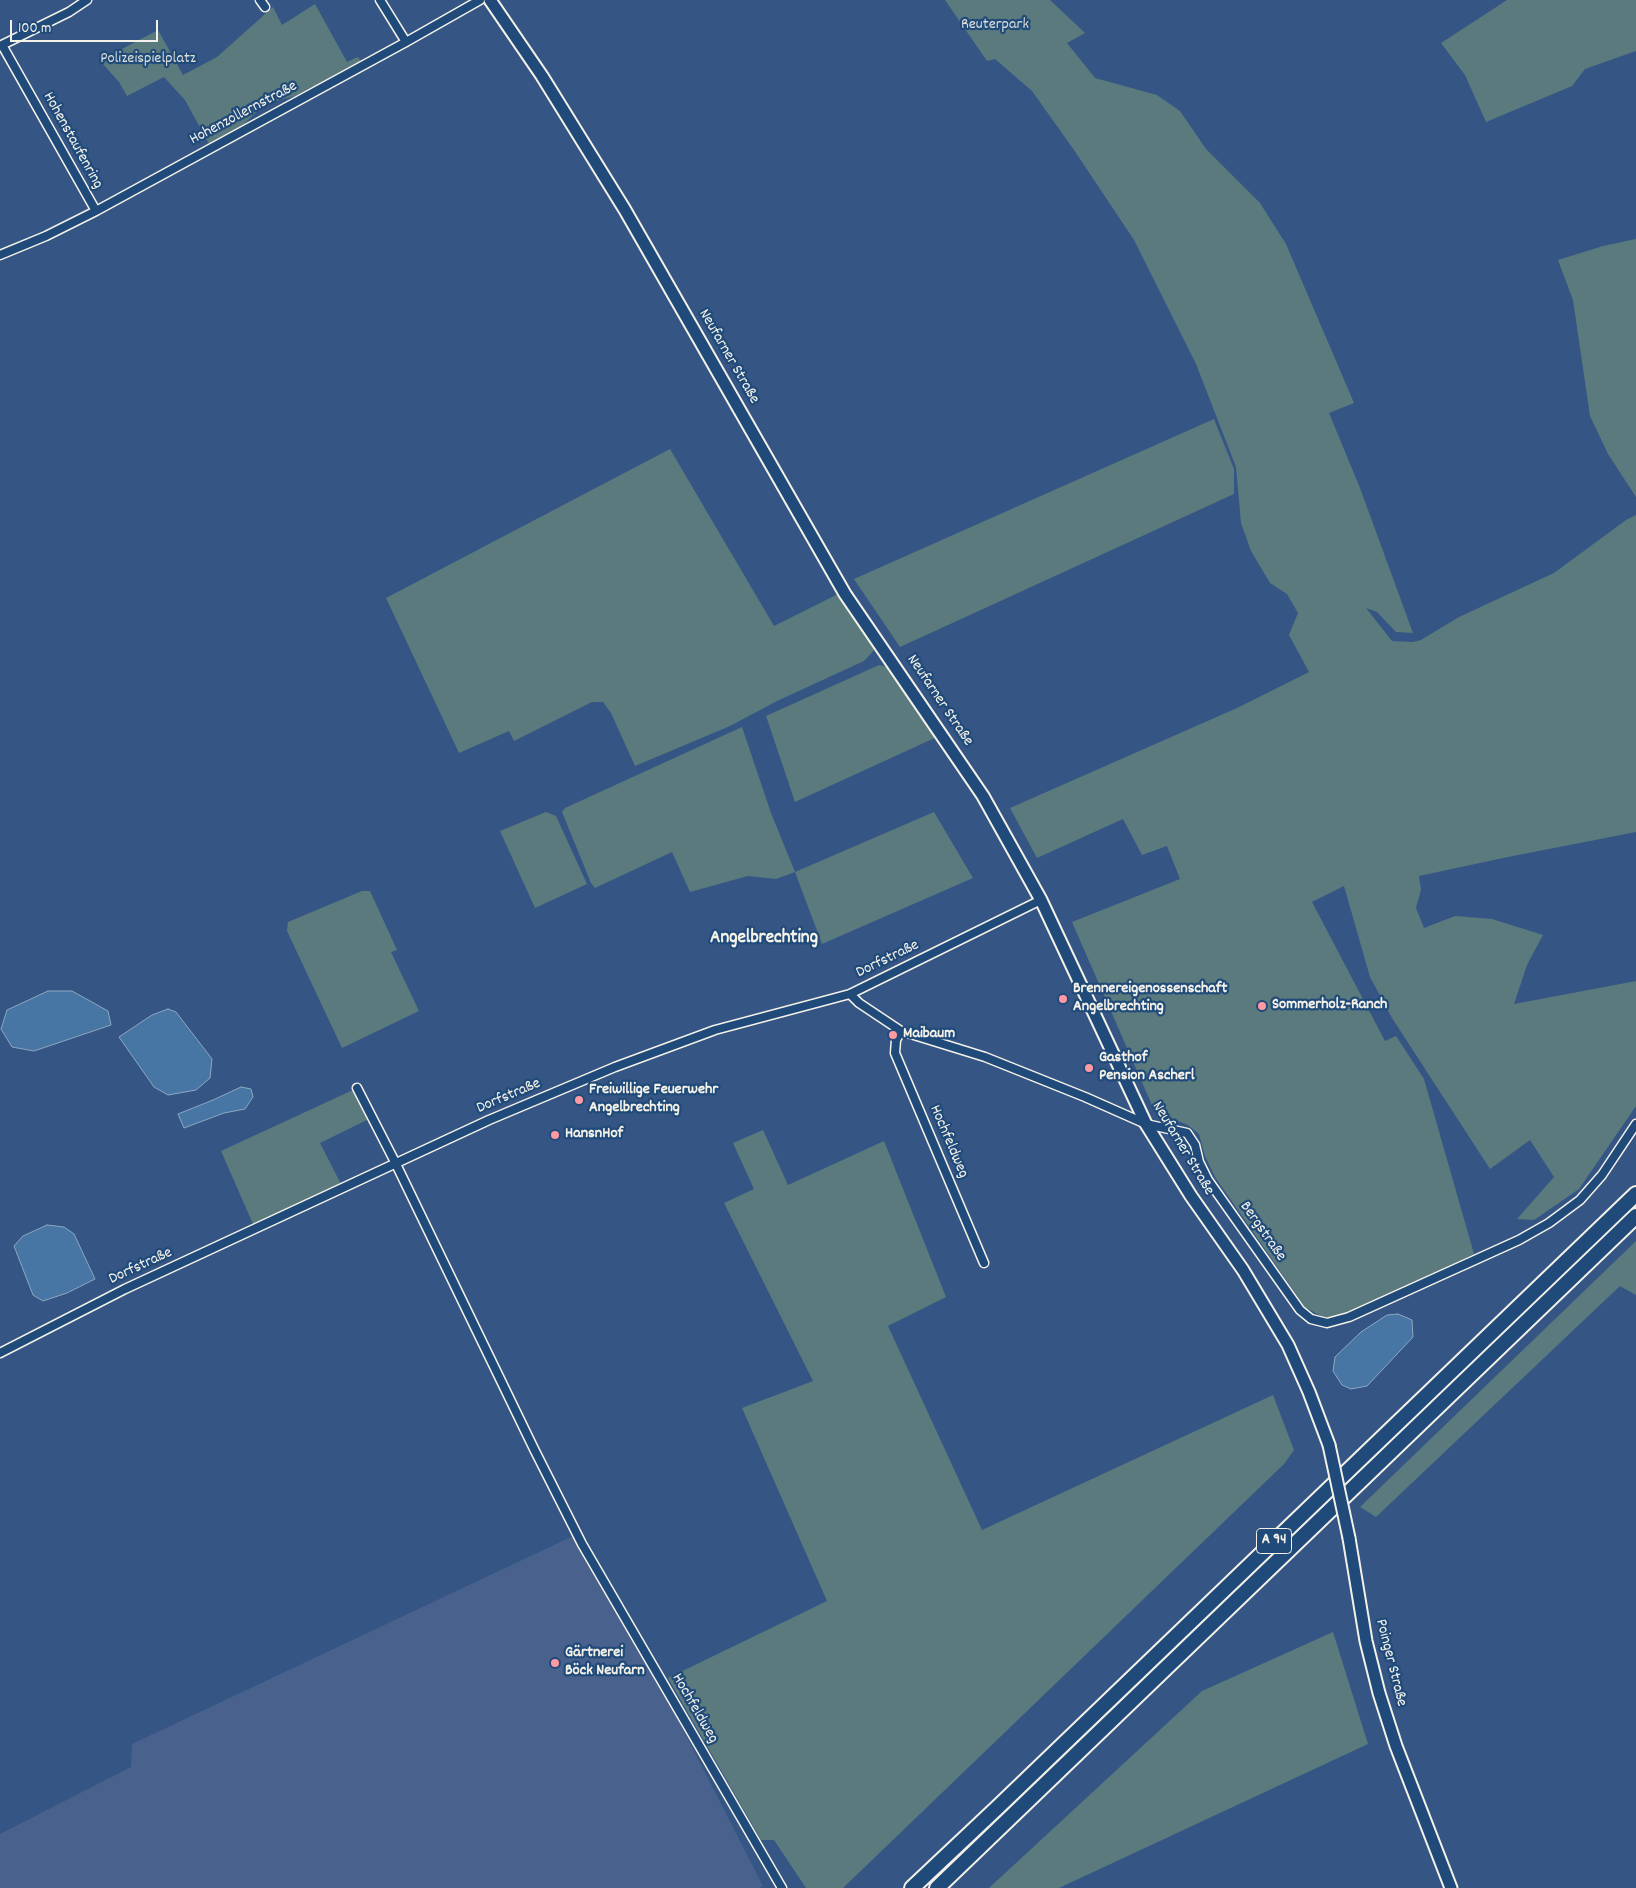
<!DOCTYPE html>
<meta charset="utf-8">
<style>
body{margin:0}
#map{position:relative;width:1636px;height:1888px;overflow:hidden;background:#355684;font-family:Dekko,sans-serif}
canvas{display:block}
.scale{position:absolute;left:10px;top:20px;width:148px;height:22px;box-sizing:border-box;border:2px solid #f4f1e8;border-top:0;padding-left:6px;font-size:15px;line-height:18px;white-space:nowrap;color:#f4f1e8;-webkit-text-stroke:4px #1f4a7a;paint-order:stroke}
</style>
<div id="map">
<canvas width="1636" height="1888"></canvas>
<div class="scale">100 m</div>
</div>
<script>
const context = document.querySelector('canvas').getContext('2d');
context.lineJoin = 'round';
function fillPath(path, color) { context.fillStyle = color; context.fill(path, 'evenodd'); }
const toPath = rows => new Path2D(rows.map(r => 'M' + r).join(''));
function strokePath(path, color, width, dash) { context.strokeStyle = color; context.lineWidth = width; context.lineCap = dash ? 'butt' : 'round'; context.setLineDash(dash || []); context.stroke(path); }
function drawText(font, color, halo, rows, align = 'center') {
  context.font = font + ' Dekko,sans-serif'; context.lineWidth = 4.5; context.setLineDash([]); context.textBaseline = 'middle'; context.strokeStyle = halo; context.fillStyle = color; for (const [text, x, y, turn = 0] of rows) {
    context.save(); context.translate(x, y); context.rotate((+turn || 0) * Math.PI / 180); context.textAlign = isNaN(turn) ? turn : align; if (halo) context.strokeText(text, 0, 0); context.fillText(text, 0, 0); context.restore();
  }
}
const built = toPath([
 [573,1536,672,1708,763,1886,759,1888,0,1888,0,1834,131,1767,132,1744]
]);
const green = toPath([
 [945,0,1050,0,1085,33,1067,43,1095,78,1157,95,1180,111,1206,149,1260,203,1286,244,1354,403,1329,413,1360,488,1413,633,1396,632,1377,612,1366,608,1392,641,1413,642,1421,640,1459,617,1554,573,1626,520,1636,515,1636,832,1508,857,1419,876,1421,890,1416,908,1424,928,1455,916,1492,919,1543,935,1527,965,1514,1004,1636,981,1636,1106,1579,1189,1534,1220,1517,1219,1554,1177,1530,1140,1490,1169,1392,1018,1370,977,1344,886,1312,902,1385,1041,1396,1036,1424,1079,1474,1254,1342,1317,1330,1318,1319,1315,1305,1307,1215,1177,1205,1156,1199,1134,1188,1125,1155,1112,1072,922,1180,879,1167,846,1142,855,1123,819,1037,858,1010,808,1237,708,1309,672,1289,635,1298,613,1287,594,1270,583,1251,551,1241,523,1236,467,1196,364,1134,240,1074,150,1032,91,995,59,987,61],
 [1507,0,1636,0,1636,51,1585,69,1572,86,1486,122,1465,75,1441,43],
 [315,4,347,62,358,57,362,63,318,87,314,86,295,96,268,103,254,114,242,126,209,144,185,100,164,77,127,96,119,82,102,63,110,59,109,56,158,30,183,75,217,57,273,7,282,25],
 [1636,239,1636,497,1608,454,1590,416,1573,300,1558,260,1603,246],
 [1214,419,1234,469,1234,494,900,647,854,579],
 [670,449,774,626,840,593,877,647,864,661,777,701,730,726,635,766,611,713,603,702,592,702,514,741,509,731,459,753,386,598],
 [879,665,892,668,939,736,795,802,766,716],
 [742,727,771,813,795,872,934,812,973,878,822,944,795,872,776,879,748,876,690,892,672,852,595,888,591,883,562,812,565,808],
 [546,812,556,816,587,884,535,908,500,831],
 [362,891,370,891,397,950,391,952,419,1011,342,1048,287,931,288,922],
 [355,1089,369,1119,320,1143,341,1184,253,1224,221,1151],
 [763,1130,788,1185,884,1141,946,1297,888,1326,982,1530,1273,1395,1294,1450,1284,1464,843,1888,806,1888,774,1840,761,1840,668,1678,827,1601,742,1408,813,1381,724,1203,754,1189,733,1143],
 [1636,1241,1636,1295,1620,1286,1376,1517,1360,1507],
 [1333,1632,1368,1744,1059,1888,989,1888,1202,1691]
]);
const water = toPath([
 [48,991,72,991,108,1011,111,1025,34,1051,12,1047,1,1029,7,1010,48,991],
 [168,1009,176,1012,212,1059,210,1078,196,1090,168,1095,154,1087,119,1037,152,1015,168,1009],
 [241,1087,251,1089,253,1097,245,1109,224,1113,184,1128,178,1114,213,1100,241,1087],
 [47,1225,64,1227,74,1234,95,1279,67,1293,43,1301,33,1295,14,1246,23,1236,47,1225],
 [1398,1314,1412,1320,1413,1337,1367,1386,1351,1389,1342,1385,1333,1371,1335,1357,1361,1332,1387,1315,1398,1314]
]);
const street = toPath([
 [260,0,265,7],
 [380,0,406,42],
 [0,46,69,12,87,0],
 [96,211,406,42,480,0],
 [0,255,46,236,96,211,2,45],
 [850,994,859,1003,901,1031,985,1057,1085,1097,1146,1124,1187,1133,1195,1145,1199,1162,1208,1180,1300,1310,1311,1319,1327,1323,1349,1317,1519,1240,1549,1223,1580,1200,1602,1175,1636,1124],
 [901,1031,896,1040,895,1053,984,1263],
 [357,1088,395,1162,534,1449,582,1544,782,1888],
 [0,1353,125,1289,489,1120,615,1067,715,1030,850,994,1041,900]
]);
const secondary = toPath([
 [490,0,542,76,625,210,845,594,983,796,1041,900,1146,1124,1191,1196,1243,1270,1288,1345,1309,1392,1329,1445],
 [1349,1538,1366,1641,1379,1693,1396,1746,1451,1888]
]);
const highway = toPath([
 [912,1888,998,1807,1636,1194],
 [937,1888,1636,1216]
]);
const secondaryBridge = toPath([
 [1329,1445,1349,1538]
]);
const markers = [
 [1063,999,5,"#ff9aa2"],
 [1262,1006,5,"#ff9aa2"],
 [893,1035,5,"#ff9aa2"],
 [1089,1068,5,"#ff9aa2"],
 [579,1100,5,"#ff9aa2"],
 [555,1135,5,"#ff9aa2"],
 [555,1663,5,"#ff9aa2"]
];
const shields = [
 [1274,1541,35]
];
const shieldNames = [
 ["A 94",1274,1541]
];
const parkNames = [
 ["Reuterpark",995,26],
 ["Polizeispielplatz",148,60]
];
const streetNames = [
 ["Hohenzollernstraße",244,114,-28],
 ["Hohenstaufenring",72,141,61],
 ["Neufarner Straße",728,357,60],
 ["Neufarner Straße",939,701,56],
 ["Dorfstraße",888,960,-26],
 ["Dorfstraße",509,1097,-23],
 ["Hochfeldweg",948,1142,67],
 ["Neufarner Straße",1182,1149,59],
 ["Bergstraße",1262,1232,55],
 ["Dorfstraße",141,1267,-25],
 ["Poinger Straße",1390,1663,76],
 ["Hochfeldweg",694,1709,60]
];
const poiNames = [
 ["Brennereigenossenschaft",1073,990],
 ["Angelbrechting",1073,1008],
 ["Sommerholz-Ranch",1272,1006],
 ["Maibaum",903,1035],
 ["Gasthof",1099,1059],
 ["Pension Ascherl",1099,1077],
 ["Freiwillige Feuerwehr",589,1091],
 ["Angelbrechting",589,1109],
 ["HansnHof",565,1135],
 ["Gärtnerei",565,1654],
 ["Böck Neufarn",565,1672]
];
const quarterNames = [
 ["Angelbrechting",764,939]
];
fillPath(built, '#48618d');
fillPath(green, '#5a7a7e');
fillPath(water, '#4876a4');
strokePath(water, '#8da7bf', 1);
strokePath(street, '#f4f1e8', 11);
strokePath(secondary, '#f4f1e8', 15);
strokePath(highway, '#f4f1e8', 18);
strokePath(street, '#1f4a7a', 8);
strokePath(secondary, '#1f4a7a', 11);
strokePath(highway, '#1f4a7a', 14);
strokePath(secondaryBridge, '#f4f1e8', 15, []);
strokePath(secondaryBridge, '#1f4a7a', 11);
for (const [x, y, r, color] of markers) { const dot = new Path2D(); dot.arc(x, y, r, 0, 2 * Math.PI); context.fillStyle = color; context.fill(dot); strokePath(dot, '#1f4a7a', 2); }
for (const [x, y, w] of shields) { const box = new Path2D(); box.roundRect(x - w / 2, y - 12.5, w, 25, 4); context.fillStyle = '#1f4a7a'; context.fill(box); strokePath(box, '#f4f1e8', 1); }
drawText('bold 15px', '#f4f1e8', null, shieldNames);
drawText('16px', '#dddfd8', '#1f4a7a', parkNames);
drawText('16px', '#f4f1e8', '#1f4a7a', streetNames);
drawText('bold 16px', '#f4f1e8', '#1f4a7a', poiNames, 'left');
drawText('bold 19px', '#f4f1e8', '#1f4a7a', quarterNames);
</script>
